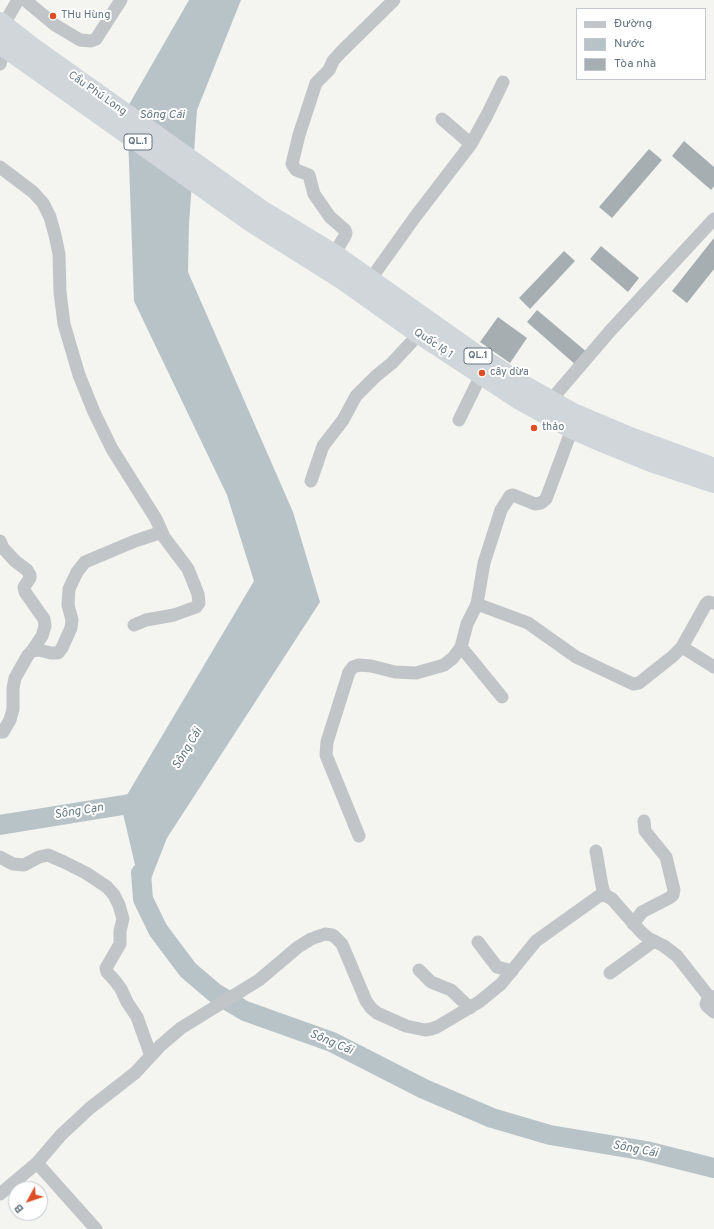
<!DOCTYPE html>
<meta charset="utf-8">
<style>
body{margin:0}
#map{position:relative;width:714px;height:1229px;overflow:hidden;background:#f4f4f0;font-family:Overpass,sans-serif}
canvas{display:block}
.legend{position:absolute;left:576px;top:8px;width:130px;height:72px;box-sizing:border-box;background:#fff;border:1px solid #c1c7cc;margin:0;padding:5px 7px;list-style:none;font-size:12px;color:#647480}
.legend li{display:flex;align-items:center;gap:8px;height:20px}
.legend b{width:20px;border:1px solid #c1c7cc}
.north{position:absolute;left:8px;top:1181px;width:40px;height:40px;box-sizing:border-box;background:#fff;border:1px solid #c1c7cc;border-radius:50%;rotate:230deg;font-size:11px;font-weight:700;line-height:16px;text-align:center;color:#647480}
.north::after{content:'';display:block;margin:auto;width:14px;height:18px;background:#dd4e27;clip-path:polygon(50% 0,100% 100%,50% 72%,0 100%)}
</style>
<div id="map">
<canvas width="714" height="1229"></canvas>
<ul class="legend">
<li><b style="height:5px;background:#c2c5c8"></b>Đường</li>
<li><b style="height:11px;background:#b8c3c7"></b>Nước</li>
<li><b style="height:11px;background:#a6aeb2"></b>Tòa nhà</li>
</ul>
<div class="north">B</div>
</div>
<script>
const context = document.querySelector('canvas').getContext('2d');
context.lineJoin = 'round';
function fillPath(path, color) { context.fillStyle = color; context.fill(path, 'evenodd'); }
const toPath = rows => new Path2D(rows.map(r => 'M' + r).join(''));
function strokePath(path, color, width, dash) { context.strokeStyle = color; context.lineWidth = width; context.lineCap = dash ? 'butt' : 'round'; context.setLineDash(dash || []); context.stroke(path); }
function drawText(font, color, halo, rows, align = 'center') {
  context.font = font + ' Overpass,sans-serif'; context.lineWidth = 4; context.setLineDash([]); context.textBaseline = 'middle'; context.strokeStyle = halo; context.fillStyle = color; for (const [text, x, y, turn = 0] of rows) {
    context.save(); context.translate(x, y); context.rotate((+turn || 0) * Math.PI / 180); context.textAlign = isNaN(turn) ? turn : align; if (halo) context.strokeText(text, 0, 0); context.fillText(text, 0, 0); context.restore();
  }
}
const water = toPath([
 [189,0,241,0,197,110,189,224,188,272,293,512,320,602,167,838,143,899,121,805,254,581,227,495,134,301,127,108]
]);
const river = toPath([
 [0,825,148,801],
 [141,873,143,899,158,930,188,970,215,993,245,1011,332,1042,424,1089,492,1118,550,1135,646,1151,714,1168]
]);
const building = toPath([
 [684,141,714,167,714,186,711,190,672,156],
 [649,149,662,160,612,218,599,207],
 [714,238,714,269,687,303,672,291],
 [601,246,639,278,628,292,590,259],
 [564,251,575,261,530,309,519,298],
 [537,310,588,353,577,366,527,322],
 [498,317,527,338,510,363,480,342]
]);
const minor = toPath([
 [25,0,55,25,80,40,91,41,96,39,121,0],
 [4,24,18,0],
 [0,64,5,48],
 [442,119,471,144],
 [0,167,33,192,43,203,50,217,55,235,59,254,60,292,64,324,79,375,94,412,112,449,156,519,164,537,188,569,198,594,199,603,196,607,174,615,146,620,134,625],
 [334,254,345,236,346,233,345,230,330,217,314,194,309,175,296,170,292,164,299,135,316,83,329,70,333,61,341,52,394,0],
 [370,280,415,217,471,144,487,115,503,82],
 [551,400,611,330,714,219],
 [459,420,481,375],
 [311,481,323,446,343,420,356,396,376,376,392,363,419,334],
 [0,541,3,548,15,561,27,570,30,575,30,578,24,587,25,592,44,619,45,626,42,636,32,651],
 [477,604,528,623,576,657,633,684,639,683,673,656,682,647,706,604,708,602,714,603],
 [461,647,502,697],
 [682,647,714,667],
 [0,732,3,732,10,720,13,709,13,688,15,678,28,655,32,651,39,650,51,653,58,653,62,648,71,628,72,620,68,605,69,589,77,572,85,562,135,541,162,532],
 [359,836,326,755,327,742,349,672,353,667,359,665,371,666,395,672,416,673,444,665,453,658,461,647,467,624,477,604,484,563,501,510,510,496,513,495,535,504,541,503,546,499,572,429],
 [596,851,602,886,605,895],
 [0,857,13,864,24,865,39,857,48,855,64,862,86,873,107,887,114,895,119,905,123,919,120,931,120,944,106,968,107,972,116,982,121,989,127,1002,137,1017,151,1056],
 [633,924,642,912,669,898,673,895,674,890,666,857,645,831,644,821],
 [478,942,497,967,512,971],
 [419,970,431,982,451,990,470,1008],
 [610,973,654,941],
 [709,996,706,1004,707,1006,714,1012],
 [37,1163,96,1229],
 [0,1194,37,1163,61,1135,90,1108,135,1073,160,1046,181,1028,259,980,298,947,311,939,325,934,332,935,335,937,342,944,366,1001,371,1008,377,1013,406,1026,425,1030,431,1029,437,1027,479,1002,501,984,536,941,599,896,605,895,612,899,641,932,648,938,664,946,677,956,706,993,709,996,714,997]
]);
const highway = toPath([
 [0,22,32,47,260,209,334,254,474,353,520,383,573,413,630,437,714,468],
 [0,44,251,222,343,280,419,334,518,399,572,429,602,442,651,462,714,483]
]);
const markers = [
 [53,16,4,"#dd4e27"],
 [482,373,4,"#dd4e27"],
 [534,428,4,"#dd4e27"]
];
const shields = [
 [138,142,28],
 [478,356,28]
];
const shieldNames = [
 ["QL.1",138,142],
 ["QL.1",478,356]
];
const poiNames = [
 ["THu Hùng",61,16],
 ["cây dừa",490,373],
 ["thảo",542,428]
];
const streetNames = [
 ["Cầu Phú Long",97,94,35],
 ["Quốc lộ 1",433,344,34]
];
const waterNames = [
 ["Sông Cái",162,116],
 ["Sông Cái",188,749,-59],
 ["Sông Cạn",79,812,-9],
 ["Sông Cái",331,1043,23],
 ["Sông Cái",635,1150,11]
];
fillPath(water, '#b8c3c7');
strokePath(river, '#b8c3c7', 20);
fillPath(building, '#a6aeb2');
strokePath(minor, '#c2c5c8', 13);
strokePath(highway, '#d1d6da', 20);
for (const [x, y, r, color] of markers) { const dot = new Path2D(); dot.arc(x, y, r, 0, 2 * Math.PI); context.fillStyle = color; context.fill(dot); strokePath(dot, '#fff', 1.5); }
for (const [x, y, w] of shields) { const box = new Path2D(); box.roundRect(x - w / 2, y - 8, w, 16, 3); context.fillStyle = '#fff'; context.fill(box); strokePath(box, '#647480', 1); }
drawText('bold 10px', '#647480', null, shieldNames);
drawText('11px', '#647480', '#fff', poiNames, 'left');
drawText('11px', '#647480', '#fff', streetNames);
drawText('italic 12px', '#5f767e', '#fff', waterNames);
</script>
